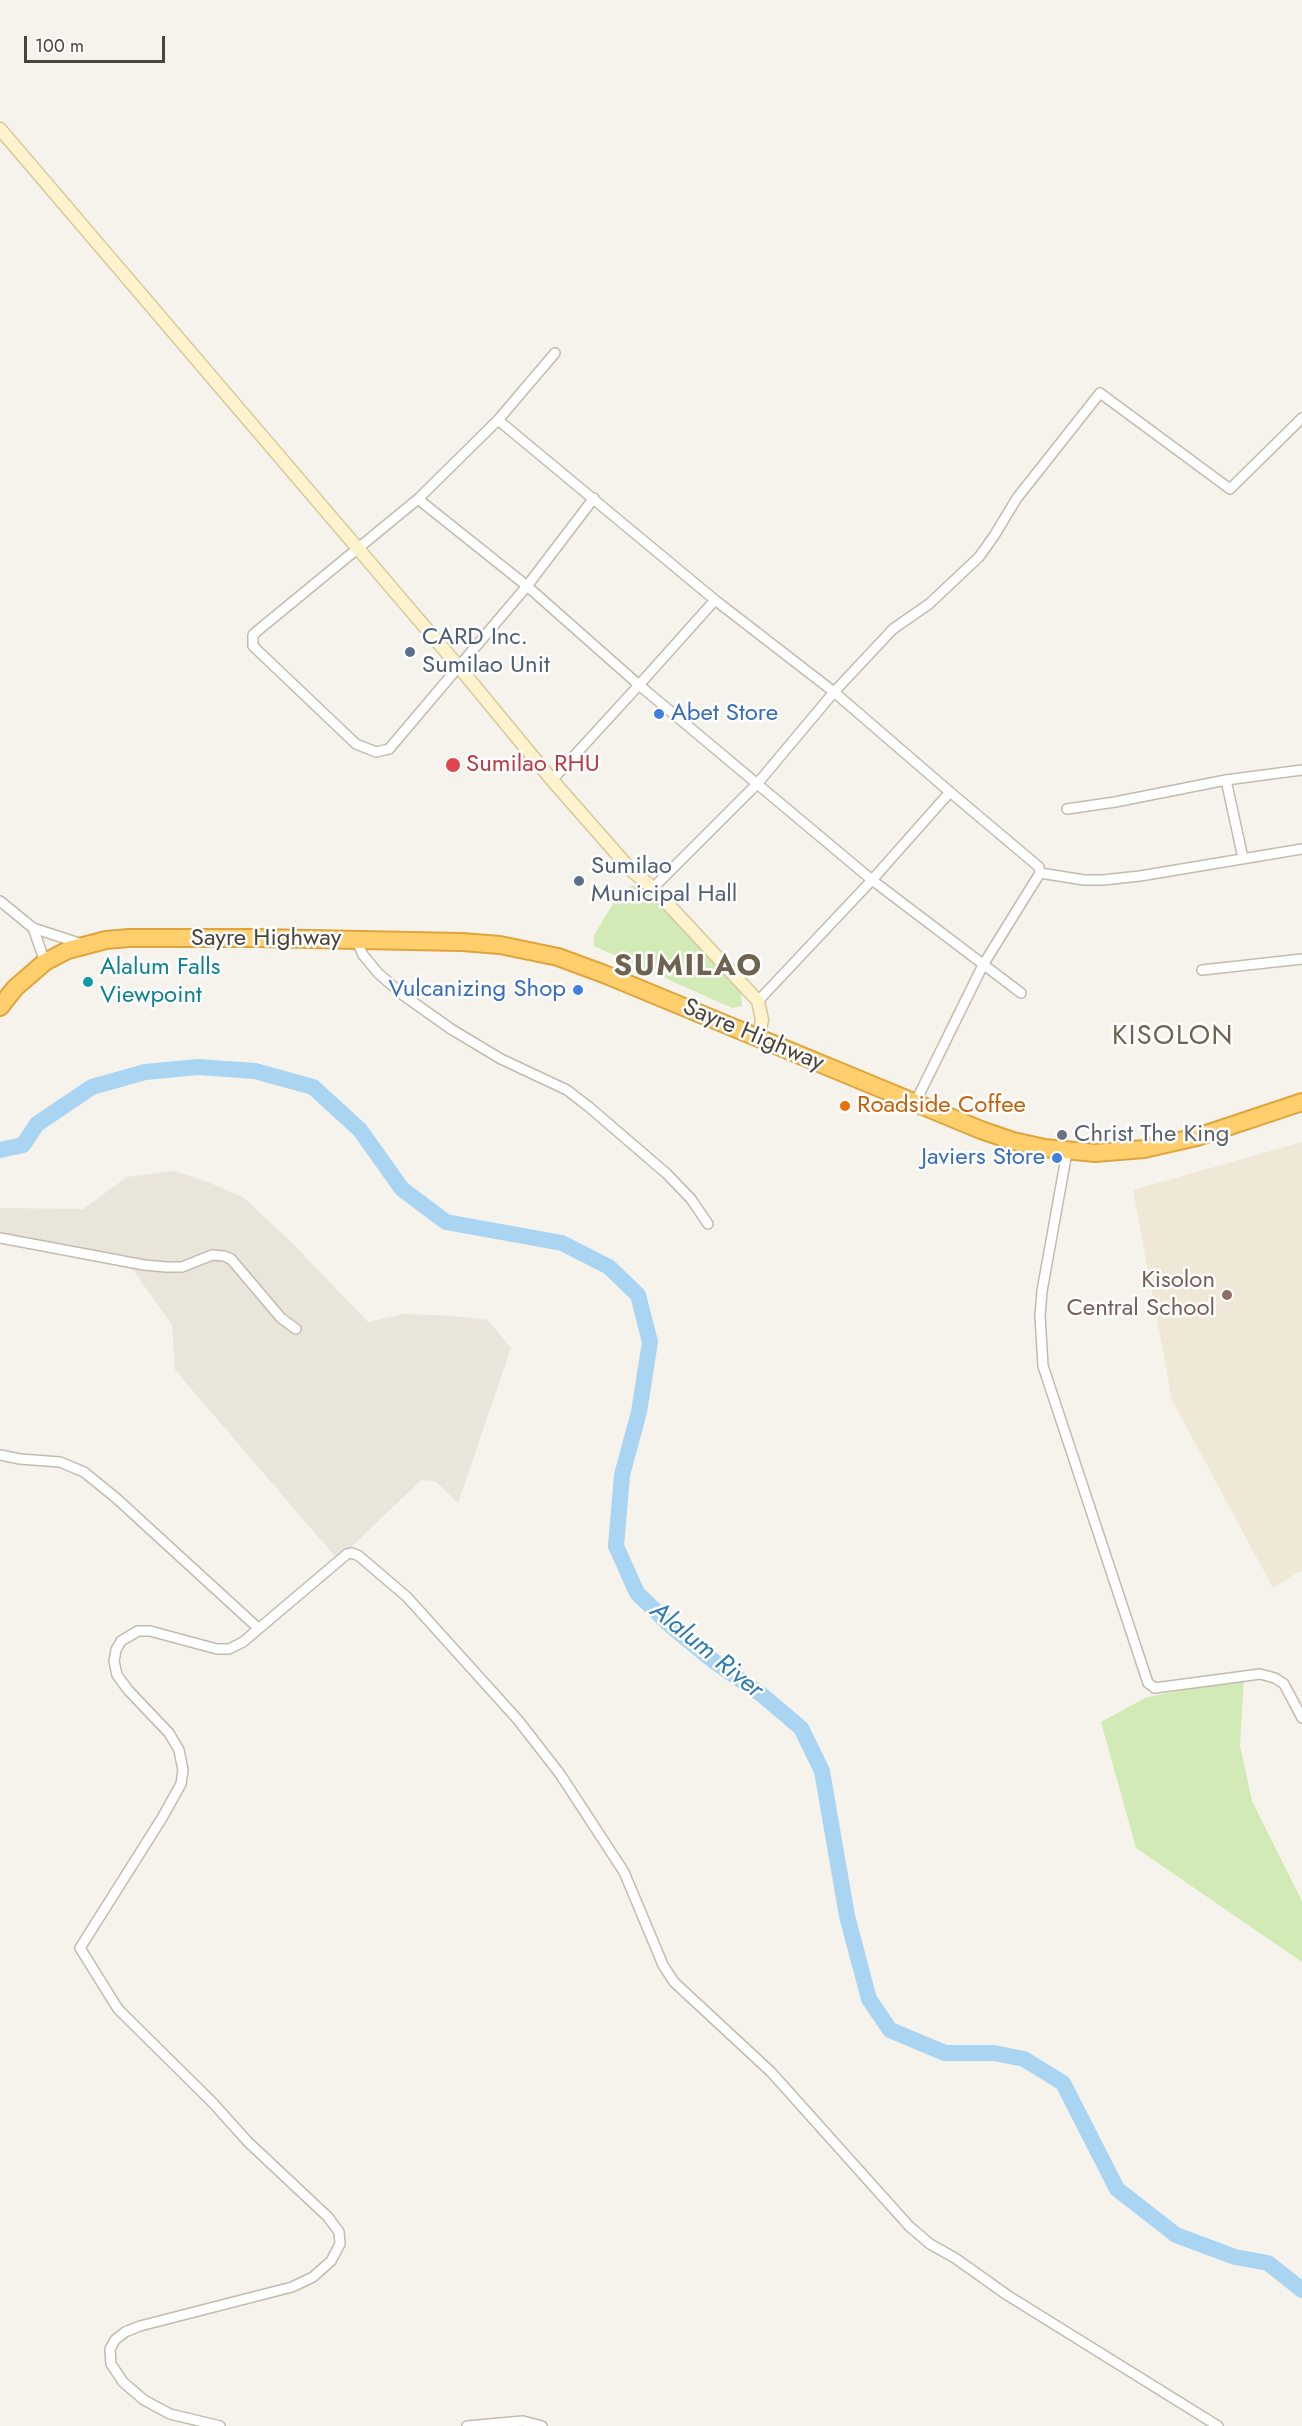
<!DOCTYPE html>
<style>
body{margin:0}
#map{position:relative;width:1302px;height:2426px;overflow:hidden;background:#f6f3ec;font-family:Jost,sans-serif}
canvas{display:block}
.scale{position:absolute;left:24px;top:36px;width:141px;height:27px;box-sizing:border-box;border:3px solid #4b4439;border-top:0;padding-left:8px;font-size:18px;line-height:21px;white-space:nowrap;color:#4b4439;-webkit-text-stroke:4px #fff;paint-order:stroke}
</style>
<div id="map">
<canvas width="1302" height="2426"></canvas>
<div class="scale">100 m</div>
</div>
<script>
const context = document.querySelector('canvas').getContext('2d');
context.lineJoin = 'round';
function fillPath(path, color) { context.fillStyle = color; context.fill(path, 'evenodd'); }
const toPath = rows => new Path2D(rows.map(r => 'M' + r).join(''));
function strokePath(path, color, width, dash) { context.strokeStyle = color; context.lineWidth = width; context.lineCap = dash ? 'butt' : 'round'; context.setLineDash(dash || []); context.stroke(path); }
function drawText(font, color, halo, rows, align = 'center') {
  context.font = font + ' Jost,sans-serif'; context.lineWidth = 5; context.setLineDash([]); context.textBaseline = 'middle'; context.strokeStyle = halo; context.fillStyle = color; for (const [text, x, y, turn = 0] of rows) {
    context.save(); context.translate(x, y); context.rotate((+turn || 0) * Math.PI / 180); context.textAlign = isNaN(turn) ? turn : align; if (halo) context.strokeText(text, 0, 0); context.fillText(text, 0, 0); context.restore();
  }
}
const residential = toPath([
 [175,1171,208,1182,244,1198,292,1243,368,1322,404,1314,454,1316,488,1320,511,1348,458,1503,435,1481,421,1480,338,1560,175,1370,172,1325,133,1270,96,1255,13,1243,0,1243,0,1208,83,1209,127,1177]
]);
const education = toPath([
 [1302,1142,1302,1570,1273,1588,1172,1400,1133,1190]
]);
const green = toPath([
 [643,885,741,993,742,1006,732,1008,594,946,594,935,616,899,630,886],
 [1244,1677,1240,1746,1252,1801,1302,1901,1302,1962,1136,1848,1101,1722,1145,1698]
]);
const river = toPath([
 [0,1150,23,1145,37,1124,92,1087,145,1072,198,1067,255,1071,313,1087,360,1130,402,1189,446,1222,562,1243,609,1267,638,1295,650,1342,639,1412,622,1475,616,1546,637,1593,671,1626,715,1662,762,1695,801,1728,822,1771,847,1916,869,1999,890,2030,945,2053,994,2053,1024,2059,1063,2083,1117,2189,1176,2235,1235,2257,1268,2263,1302,2290]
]);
const street = toPath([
 [555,353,498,420,418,499,256,632,253,635,253,646,356,744,376,752,389,749,527,586,594,498],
 [418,499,527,586,639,685,715,600,498,420],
 [715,600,834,692,893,629,929,604,979,557,994,536,1017,498,1100,393,1230,489,1302,418],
 [552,780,639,685,872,880,1021,993],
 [1226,780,1243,858],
 [1067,809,1115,802,1226,780,1302,770],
 [1040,873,1084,880,1103,880,1140,876,1302,849],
 [653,888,757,784,834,692,950,792],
 [0,901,33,928,45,962],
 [33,928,82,944],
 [356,939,363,955,378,973,403,995,451,1029,501,1059,567,1090,589,1107,667,1174,691,1199,708,1224],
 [1202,970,1302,959],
 [758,1001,872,880,950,792,1039,867,1040,873,983,965,915,1103],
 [1067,1152,1042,1291,1040,1316,1043,1366,1148,1683,1155,1688,1260,1674,1275,1678,1284,1684,1302,1718],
 [0,1238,144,1265,166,1267,182,1267,212,1255,224,1256,231,1259,281,1318,296,1329],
 [0,1455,20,1459,60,1462,84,1472,116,1498,258,1628],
 [220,2426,170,2414,144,2400,123,2382,111,2364,110,2349,115,2340,125,2332,140,2326,292,2287,313,2277,331,2261,340,2244,339,2232,328,2217,248,2142,213,2103,118,2009,80,1948,162,1818,181,1784,183,1770,179,1750,169,1733,128,1690,117,1675,114,1661,116,1650,121,1641,138,1631,150,1631,217,1649,229,1649,243,1642,347,1554,352,1553,359,1556,407,1597,518,1720,560,1774,624,1872,663,1965,674,1982,771,2072,909,2226,930,2244,955,2258,1007,2295,1218,2426],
 [467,2426,523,2421,542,2426]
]);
const secondary = toPath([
 [0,129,459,667,552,780,631,870,653,888,758,1001,762,1020,758,1038]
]);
const highway = toPath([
 [0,1007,15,988,45,962,68,950,106,940,129,938,259,938,462,942,500,945,558,957,604,974,981,1130,1013,1141,1045,1148,1095,1153,1144,1149,1197,1137,1302,1102]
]);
const markers = [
 [410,652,6,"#5c6f8a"],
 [659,714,6,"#3f7fe0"],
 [453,765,8,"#e0444e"],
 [579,881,6,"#5c6f8a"],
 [88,982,6,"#0f9aa8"],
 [578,990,6,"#3f7fe0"],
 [845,1106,6,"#e8710a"],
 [1062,1135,6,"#6b7280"],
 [1057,1158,6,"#3f7fe0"],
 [1227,1295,6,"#8d6e63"]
];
const serviceNames = [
 ["CARD Inc.",422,638],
 ["Sumilao Unit",422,666],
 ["Sumilao",591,867],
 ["Municipal Hall",591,895]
];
const shopNames = [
 ["Abet Store",671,714,"left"],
 ["Vulcanizing Shop",566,990],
 ["Javiers Store",1045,1158]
];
const healthNames = [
 ["Sumilao RHU",466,765]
];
const streetNames = [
 ["Sayre Highway",266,939],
 ["Sayre Highway",753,1036,23]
];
const cultureNames = [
 ["Alalum Falls",100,968],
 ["Viewpoint",100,996]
];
const foodNames = [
 ["Roadside Coffee",857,1106]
];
const worshipNames = [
 ["Christ The King",1074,1135]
];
const educationNames = [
 ["Kisolon",1215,1281],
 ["Central School",1215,1309]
];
const waterNames = [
 ["Alalum River",706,1651,39]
];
const quarterNames = [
 ["KISOLON",1173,1037]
];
const districtNames = [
 ["SUMILAO",688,968]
];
fillPath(residential, '#eae5da');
fillPath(education, '#efe8d6');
fillPath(green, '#d2eab5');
strokePath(river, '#a9d4f2', 16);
strokePath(street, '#c2bbae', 12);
strokePath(secondary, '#d6c79b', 15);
strokePath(highway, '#e0a43c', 20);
strokePath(street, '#fff', 9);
strokePath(secondary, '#fff3cd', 12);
strokePath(highway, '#ffcf6e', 16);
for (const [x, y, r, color] of markers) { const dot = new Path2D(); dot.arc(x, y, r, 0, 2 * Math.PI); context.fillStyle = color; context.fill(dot); strokePath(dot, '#fff', 2); }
drawText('24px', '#4e5e75', '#fff', serviceNames, 'left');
drawText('24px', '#366cbe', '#fff', shopNames, 'right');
drawText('24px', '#be3a42', '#fff', healthNames, 'left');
drawText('24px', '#4b4439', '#fff', streetNames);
drawText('24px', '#0d838f', '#fff', cultureNames, 'left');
drawText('24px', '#c56008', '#fff', foodNames, 'left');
drawText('24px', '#5b616d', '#fff', worshipNames, 'left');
drawText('24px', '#785e54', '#fff', educationNames, 'right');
drawText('italic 26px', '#2e7ab2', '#fff', waterNames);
context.letterSpacing = '1.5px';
drawText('27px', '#6e6250', '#fff', quarterNames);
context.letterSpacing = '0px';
context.letterSpacing = '1.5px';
drawText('bold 30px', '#6e6250', '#fff', districtNames);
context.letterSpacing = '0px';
</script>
